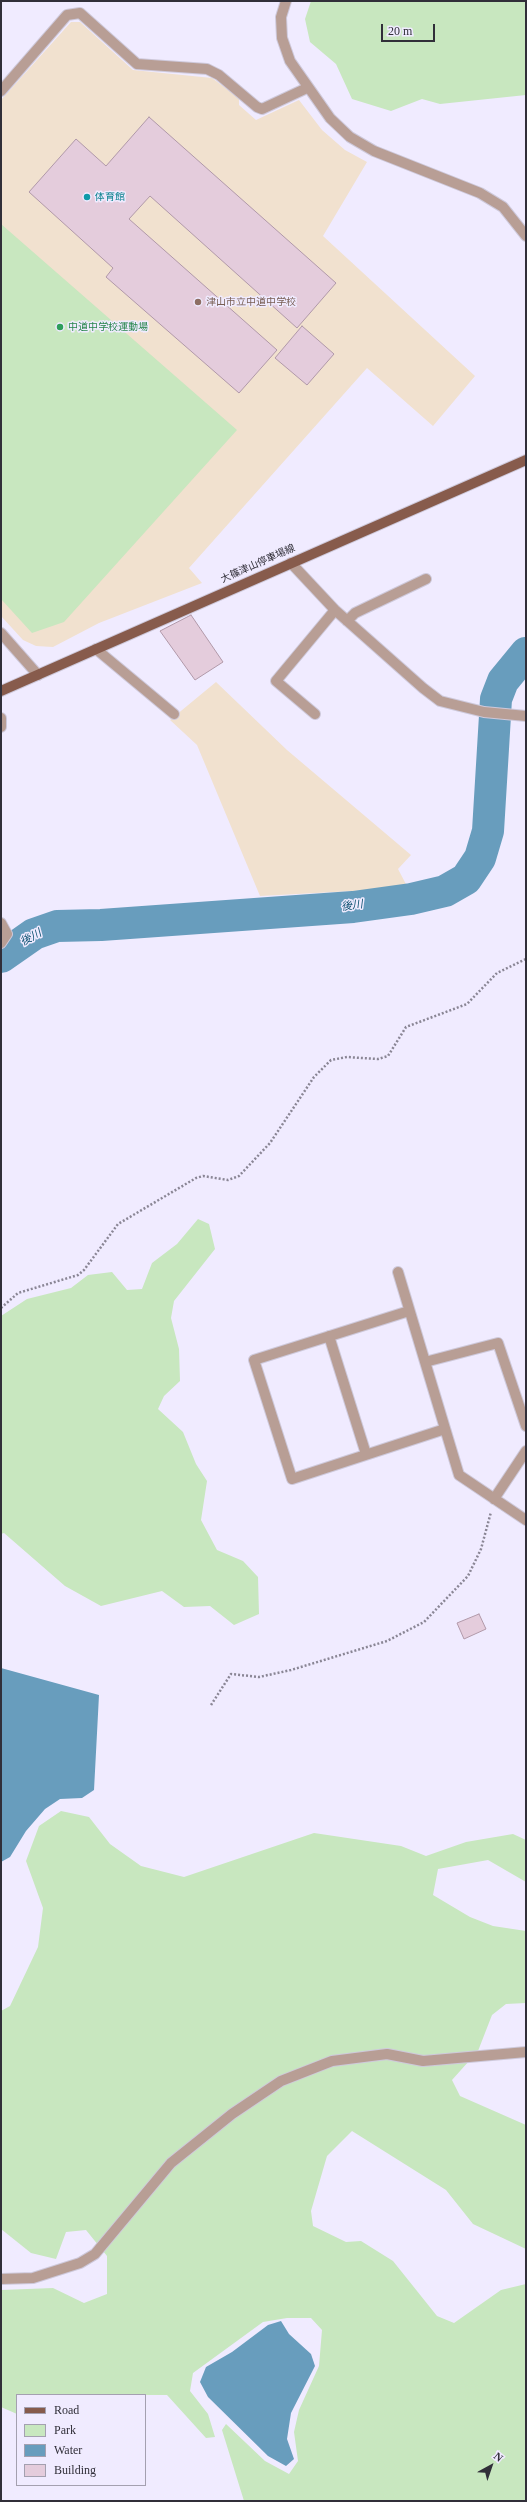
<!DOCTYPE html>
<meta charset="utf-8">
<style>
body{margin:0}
#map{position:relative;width:527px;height:2502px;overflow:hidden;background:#f0ebff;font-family:"Times New Roman",serif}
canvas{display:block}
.frame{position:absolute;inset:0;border:2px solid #312f39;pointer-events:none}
.legend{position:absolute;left:16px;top:2394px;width:130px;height:92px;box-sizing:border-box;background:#f0ebff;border:1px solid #a4a0b0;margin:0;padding:5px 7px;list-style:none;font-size:12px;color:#312f39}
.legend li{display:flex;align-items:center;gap:8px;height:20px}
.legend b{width:20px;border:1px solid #a4a0b0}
.north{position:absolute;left:471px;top:2446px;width:40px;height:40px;-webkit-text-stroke:3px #f0ebff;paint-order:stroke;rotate:40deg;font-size:11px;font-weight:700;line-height:16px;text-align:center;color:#312f39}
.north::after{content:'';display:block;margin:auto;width:14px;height:18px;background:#312f39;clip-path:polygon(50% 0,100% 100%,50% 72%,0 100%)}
.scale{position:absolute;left:381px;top:24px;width:54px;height:18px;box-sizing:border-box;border:2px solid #312f39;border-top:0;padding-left:5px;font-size:12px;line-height:14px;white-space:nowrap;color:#312f39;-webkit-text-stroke:3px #f0ebff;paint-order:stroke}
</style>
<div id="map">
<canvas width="527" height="2502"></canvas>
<div class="frame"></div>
<ul class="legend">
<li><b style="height:5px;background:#875b4c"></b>Road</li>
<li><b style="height:11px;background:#c8e7bf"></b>Park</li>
<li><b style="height:11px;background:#689dbd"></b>Water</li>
<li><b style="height:11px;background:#e4ccdc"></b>Building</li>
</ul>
<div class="north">N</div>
<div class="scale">20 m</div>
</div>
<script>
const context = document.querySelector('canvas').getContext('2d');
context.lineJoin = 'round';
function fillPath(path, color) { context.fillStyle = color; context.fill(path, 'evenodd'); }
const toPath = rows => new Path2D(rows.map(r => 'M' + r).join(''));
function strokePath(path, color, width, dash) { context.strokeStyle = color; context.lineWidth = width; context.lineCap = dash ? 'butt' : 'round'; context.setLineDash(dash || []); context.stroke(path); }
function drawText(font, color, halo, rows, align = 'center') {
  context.font = font + ' "Times New Roman","Noto Sans JP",serif'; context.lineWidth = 3; context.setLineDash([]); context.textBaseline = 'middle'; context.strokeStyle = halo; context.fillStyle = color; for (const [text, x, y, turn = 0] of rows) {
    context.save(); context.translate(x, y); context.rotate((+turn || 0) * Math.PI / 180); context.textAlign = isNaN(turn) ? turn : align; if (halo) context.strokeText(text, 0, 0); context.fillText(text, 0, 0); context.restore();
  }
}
const education = toPath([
 [71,22,80,22,133,70,212,78,239,98,239,105,256,120,299,100,322,130,345,150,367,162,323,236,475,376,433,426,367,368,189,568,202,583,99,623,53,647,36,646,23,640,1,616,1,100],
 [216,682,287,750,411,855,398,869,408,888,260,896,197,745,170,720]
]);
const green = toPath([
 [311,1,526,1,526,95,440,104,422,99,391,111,352,99,336,64,310,42,305,19],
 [1,224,237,430,64,622,32,633,1,599],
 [198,1219,209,1224,215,1249,174,1301,171,1318,179,1349,180,1381,164,1396,158,1409,183,1432,196,1464,207,1481,201,1520,217,1550,243,1561,258,1577,259,1614,234,1625,210,1606,184,1607,162,1591,101,1606,65,1586,4,1533,1,1534,1,1316,27,1299,71,1288,88,1275,112,1272,127,1290,142,1289,152,1263,177,1244],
 [61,1811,89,1817,110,1844,141,1866,184,1877,314,1833,401,1846,426,1856,466,1842,513,1834,526,1840,526,1882,488,1860,438,1869,433,1895,470,1917,493,1926,526,1931,526,2003,506,2004,492,2015,478,2051,452,2080,460,2096,526,2125,526,2249,473,2224,446,2190,352,2131,327,2156,311,2211,313,2226,346,2242,361,2241,393,2261,437,2316,454,2323,501,2290,526,2284,526,2501,244,2501,222,2430,226,2424,265,2461,289,2474,298,2461,294,2432,299,2410,319,2366,322,2330,311,2318,287,2318,263,2322,193,2373,190,2391,208,2414,215,2437,206,2438,167,2395,17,2395,17,2414,1,2407,1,2290,53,2288,84,2303,107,2294,107,2256,86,2230,66,2232,56,2259,31,2253,1,2229,1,2011,10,2006,38,1947,43,1908,26,1861,39,1826]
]);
const water = toPath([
 [1,1668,99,1695,94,1790,82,1798,60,1799,45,1809,26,1831,10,1857,1,1862],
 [281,2321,289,2334,311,2354,315,2366,291,2413,287,2439,294,2459,286,2466,268,2456,208,2397,200,2382,206,2367,232,2352,268,2325]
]);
const river = toPath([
 [1,957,34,934,57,926,101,925,353,907,411,899,445,891,466,879,480,858,488,831,496,699,503,681,526,653]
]);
const building = toPath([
 [149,117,336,283,297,328,150,196,129,219,277,350,239,393,106,277,113,268,29,192,76,139,106,166,149,117],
 [302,326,334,354,307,385,275,358,302,326],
 [191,615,223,662,195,680,160,631,191,615],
 [479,1614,486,1629,464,1639,457,1623,479,1614]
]);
const path = toPath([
 [1,1308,18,1293,78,1275,84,1270,118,1224,196,1178,203,1176,228,1180,239,1176,270,1143,314,1077,331,1060,347,1057,378,1059,388,1056,406,1027,467,1004,497,973,526,959],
 [211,1705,231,1674,259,1677,291,1670,387,1641,424,1622,468,1576,481,1549,491,1512]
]);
const minor = toPath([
 [286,1,281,17,282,38,290,61,330,118,350,137,374,151,480,193,503,207,526,236],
 [1,91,67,15,80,13,137,64,207,69,219,75,257,107,262,109,307,88],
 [291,563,335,610,423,688,440,701,484,712,526,716],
 [347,621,355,613,426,579],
 [1,633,38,675],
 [96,649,174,714],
 [315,714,276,681,335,610],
 [1,718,1,727],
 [1,923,7,934,1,943],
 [398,1272,459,1475,526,1520],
 [409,1311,254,1360,292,1479,445,1429],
 [329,1336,366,1454],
 [425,1362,498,1343,526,1426],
 [494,1499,526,1451],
 [1,2279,33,2278,80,2263,95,2254,171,2163,232,2114,281,2081,332,2061,387,2054,423,2061,526,2052]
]);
const major = toPath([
 [1,691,526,460]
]);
const markers = [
 [87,197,4,"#0f9aa8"],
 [198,302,4,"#8d6e63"],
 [60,327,4,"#2e9e5b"]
];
const cultureNames = [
 ["体育館",95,197]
];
const educationNames = [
 ["津山市立中道中学校",206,302]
];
const leisureNames = [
 ["中道中学校運動場",68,327]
];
const streetNames = [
 ["大篠津山停車場線",258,564,-24]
];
const waterNames = [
 ["後川",352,906,-7],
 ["後川",31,938,-29]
];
fillPath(education, '#f1e1cf');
fillPath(green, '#c8e7bf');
fillPath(water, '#689dbd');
strokePath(river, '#689dbd', 32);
fillPath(building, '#e4ccdc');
strokePath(building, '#b199a9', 1);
strokePath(minor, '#cec9db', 12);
strokePath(major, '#cec9db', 12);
strokePath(path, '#8a8695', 2.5, [2, 2]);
strokePath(minor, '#b89e95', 10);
strokePath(major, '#875b4c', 10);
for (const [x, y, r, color] of markers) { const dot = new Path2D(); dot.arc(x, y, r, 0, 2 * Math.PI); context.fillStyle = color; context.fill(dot); strokePath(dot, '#f0ebff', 1.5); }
drawText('10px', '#0d838f', '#f0ebff', cultureNames, 'left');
drawText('10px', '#785e54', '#f0ebff', educationNames, 'left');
drawText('10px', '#27864d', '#f0ebff', leisureNames, 'left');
drawText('10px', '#312f39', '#f0ebff', streetNames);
drawText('italic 11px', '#0d5272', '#f0ebff', waterNames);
</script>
